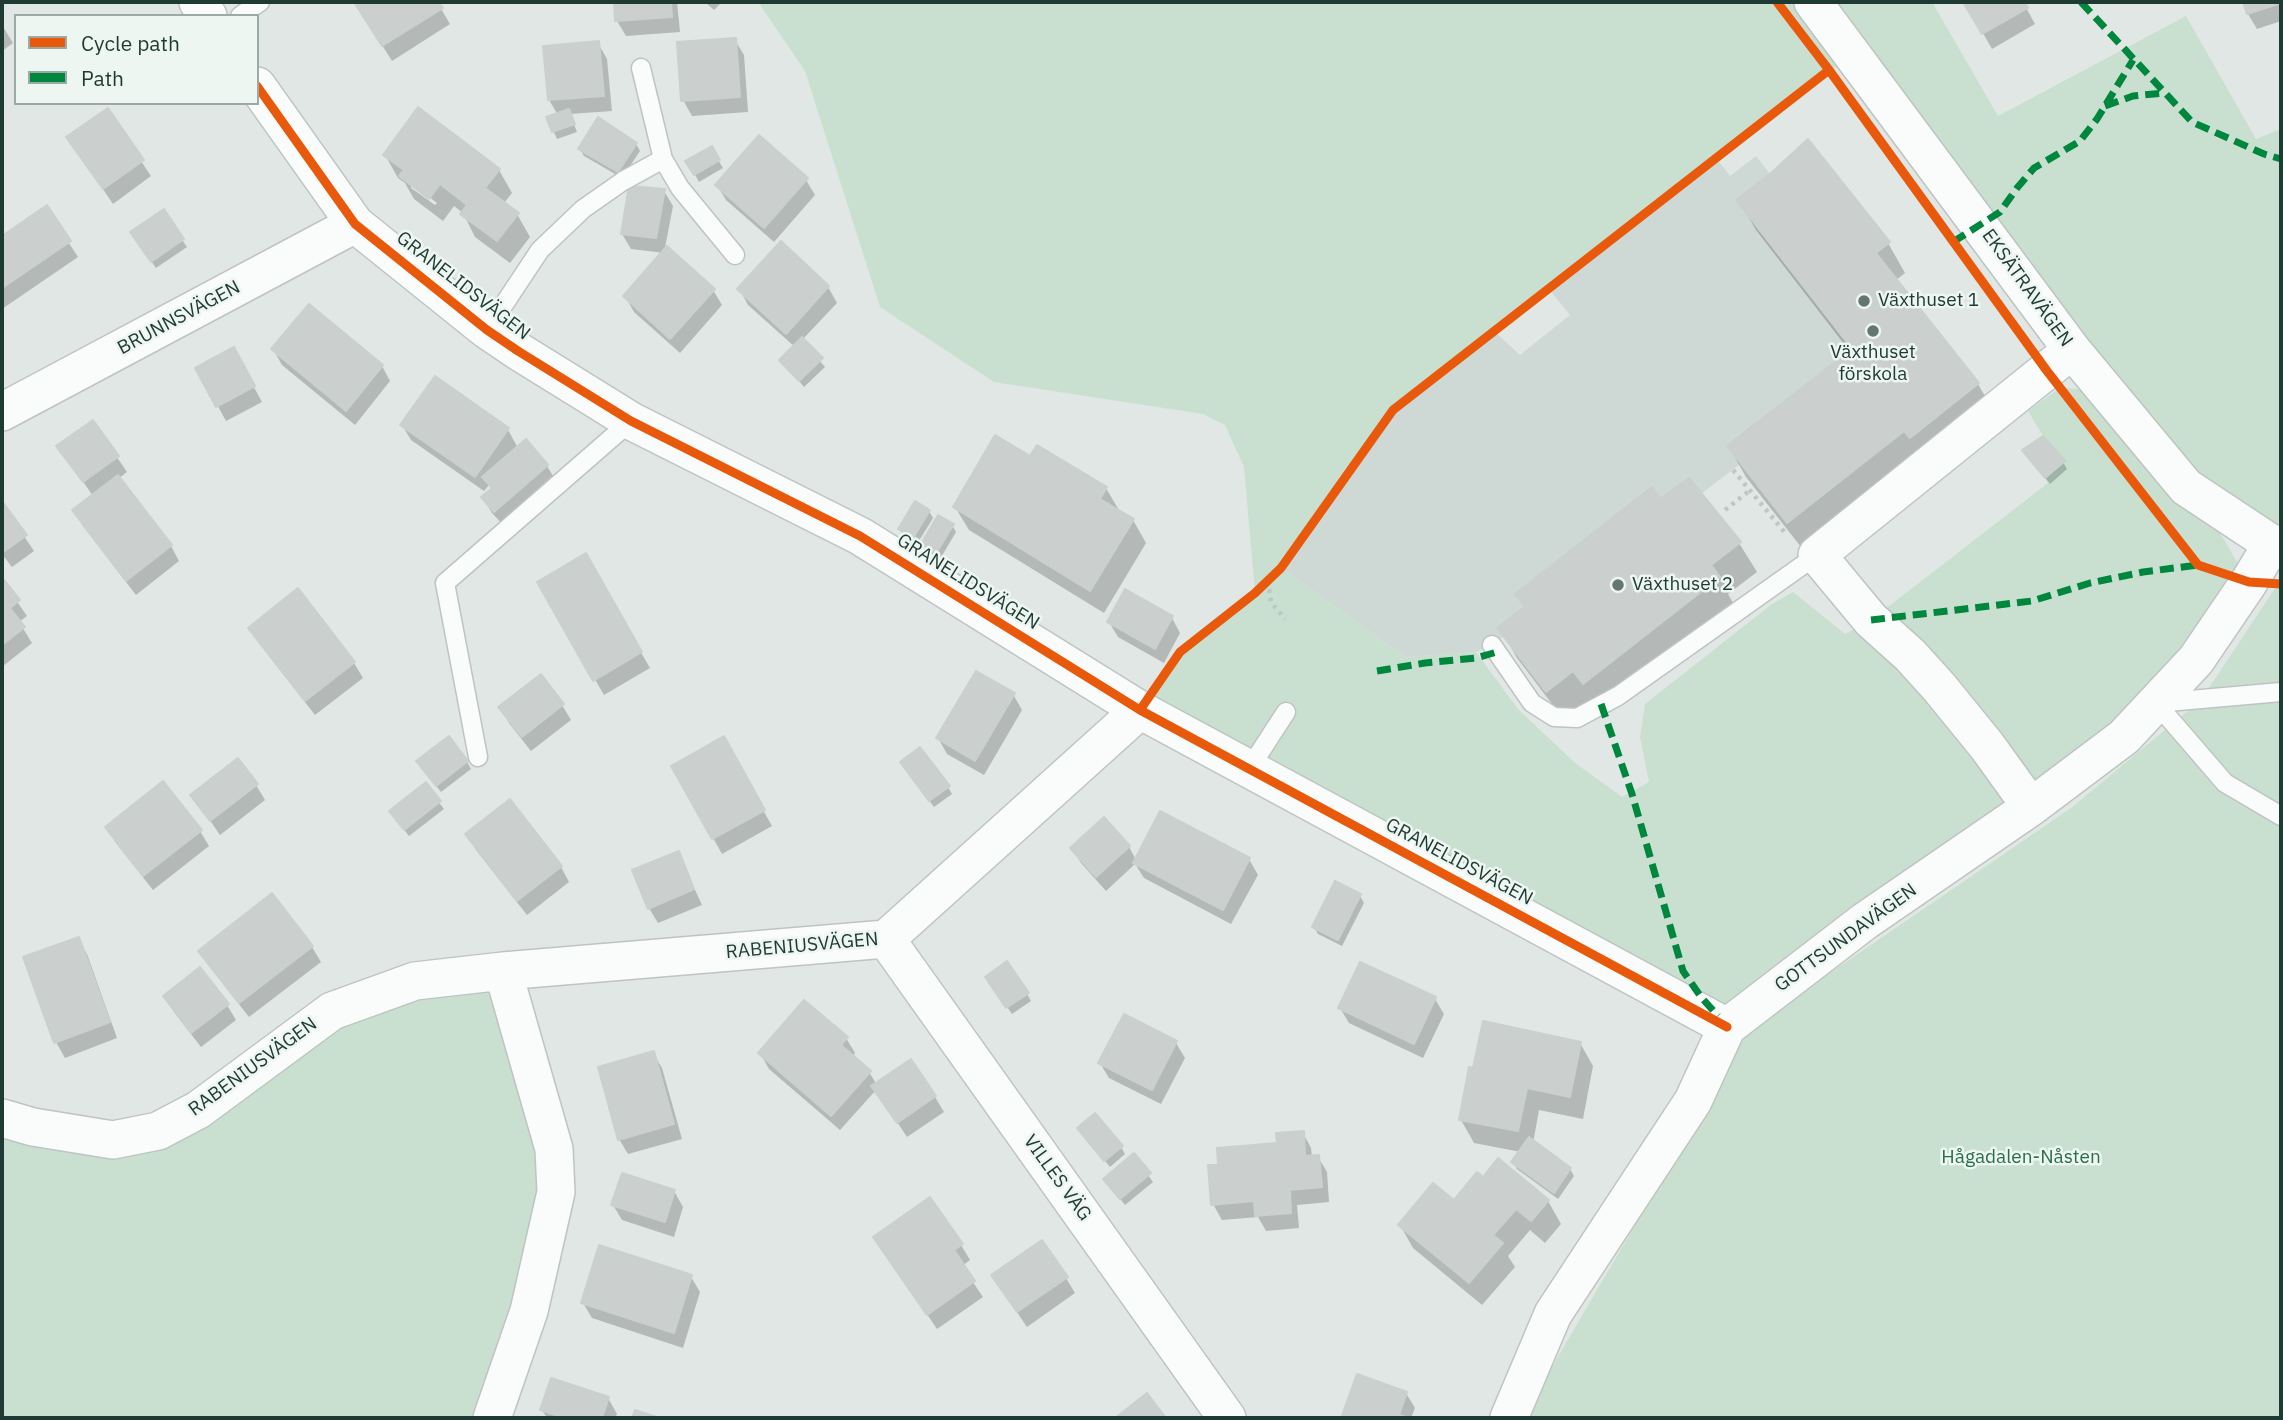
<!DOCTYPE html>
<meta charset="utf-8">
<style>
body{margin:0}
#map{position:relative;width:2283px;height:1420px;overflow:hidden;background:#e1e7e4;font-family:"IBM Plex Sans",sans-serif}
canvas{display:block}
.frame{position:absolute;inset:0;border:4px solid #1f3933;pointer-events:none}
.legend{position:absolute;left:14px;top:14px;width:245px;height:91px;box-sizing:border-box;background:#eef6f2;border:2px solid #9baaa6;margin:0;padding:9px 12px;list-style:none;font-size:21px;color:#1f3933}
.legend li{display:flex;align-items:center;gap:14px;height:35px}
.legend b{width:35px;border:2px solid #9baaa6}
</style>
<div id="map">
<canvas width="2283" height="1420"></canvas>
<div class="frame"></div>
<ul class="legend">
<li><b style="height:9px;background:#e8590c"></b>Cycle path</li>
<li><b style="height:9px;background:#00873e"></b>Path</li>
</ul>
</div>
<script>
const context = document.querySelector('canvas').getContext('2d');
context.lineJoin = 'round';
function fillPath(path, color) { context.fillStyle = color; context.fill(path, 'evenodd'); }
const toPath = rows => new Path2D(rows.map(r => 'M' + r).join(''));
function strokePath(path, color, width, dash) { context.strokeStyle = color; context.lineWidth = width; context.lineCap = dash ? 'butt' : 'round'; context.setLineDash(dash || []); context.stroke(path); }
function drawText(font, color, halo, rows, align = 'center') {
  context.font = font + ' "IBM Plex Sans",sans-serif'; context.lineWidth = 5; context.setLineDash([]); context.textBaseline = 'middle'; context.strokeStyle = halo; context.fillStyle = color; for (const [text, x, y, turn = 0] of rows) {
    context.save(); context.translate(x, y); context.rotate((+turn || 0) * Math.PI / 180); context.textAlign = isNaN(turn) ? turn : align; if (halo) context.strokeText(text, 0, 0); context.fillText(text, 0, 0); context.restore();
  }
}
const built = toPath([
 [1756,156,1770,174,1852,349,1727,446,1740,464,1701,494,1661,499,1651,488,1515,593,1525,607,1498,628,1504,636,1492,645,1476,652,1406,657,1281,568,1393,410,1494,331,1520,355,1570,315,1549,289,1717,159,1730,176]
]);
const green = toPath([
 [758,2,1932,2,1998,116,2186,16,2256,139,2281,129,2281,545,2186,487,1853,53,1393,410,1281,568,1406,657,1476,652,1518,709,1574,762,1622,797,1649,782,1640,737,1645,704,1772,604,1793,592,1845,634,1871,620,2048,483,2045,478,2065,461,2043,436,2028,411,2060,388,2083,389,2197,515,2220,533,2249,582,2196,660,1727,1027,1140,710,1180,652,1255,592,1244,467,1225,425,1203,414,994,382,880,307,805,71],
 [2281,579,2281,1418,1522,1418,1751,1027,2071,808,2201,700],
 [503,971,554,1149,492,1418,2,1418,2,1118,113,1140,332,1011]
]);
const shadow = toPath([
 [355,2,437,2,450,24,392,61],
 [616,2,677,2,680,32,626,36,617,21],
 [705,2,722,2,714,10],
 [1965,2,2023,2,2035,24,1992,49],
 [2245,2,2281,2,2281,21,2257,29,2248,14],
 [2,25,13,43,2,51],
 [735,40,744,55,748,112,692,116,683,100],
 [598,43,607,59,612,111,570,114,577,132,557,139,548,118,558,115,549,100],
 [107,110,151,176,113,204,68,137],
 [636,144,640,151,622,178,584,156,580,149],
 [711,148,723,168,699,182,688,162],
 [385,155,499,170,512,193,504,203,517,214,530,237,510,263,475,237,463,213,454,206,443,221,414,199,405,183,398,178],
 [411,183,437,203,435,205,411,188],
 [806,180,815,195,774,242,726,200,717,185],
 [664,191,673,206,664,253,631,249,622,234],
 [1739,201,1888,243,1905,273,1896,280,1978,384,1995,414,1805,552,1746,477,1729,447,1851,353,1756,230],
 [46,208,78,257,2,309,2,238],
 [163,212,187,247,156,268,136,239],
 [781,244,828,287,837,303,802,340,825,367,804,387,781,360,795,347,748,305,740,290],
 [713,290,722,305,680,353,634,312,625,296],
 [273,349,382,366,390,381,355,425,282,365],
 [242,365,262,402,226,421,197,368],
 [93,422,127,472,119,478,171,546,179,561,136,595,83,526,74,510,93,496,59,447],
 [402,425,508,430,518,448,547,466,556,481,504,526,492,513,483,498,492,490,489,485,484,491,411,440],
 [2029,457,2063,462,2067,469,2050,484],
 [1031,458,1106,488,1120,512,1133,520,1146,543,1104,613,969,530,955,507],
 [1661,502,1739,543,1757,572,1728,594,1736,608,1601,713,1591,700,1565,721,1517,658,1500,628,1525,608,1517,594],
 [2,504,34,551,12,567,2,554],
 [929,511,933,518,917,544,904,536,900,529],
 [952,525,956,532,940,559,927,551,923,544],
 [585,556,650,668,604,695,539,582],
 [2,580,27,616,19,622,32,643,2,667],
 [1172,618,1180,633,1164,663,1118,637,1109,622],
 [250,628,354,663,363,678,315,715,259,643],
 [1013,694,1022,710,984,775,947,754,938,738],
 [562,705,571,720,531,751,509,723,501,708],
 [723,739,772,826,722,854,673,766],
 [467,762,471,769,441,792,422,769],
 [906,770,948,787,952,794,934,807],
 [425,784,444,809,409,836,395,818],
 [256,785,265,800,220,835,193,796],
 [107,827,200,831,209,846,153,890,116,843],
 [467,834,561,867,569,882,527,915,476,850],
 [1129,847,1136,860,1249,859,1258,875,1231,924,1144,878,1135,864,1106,891,1081,863,1072,848],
 [678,853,702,905,658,923,649,908],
 [1360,896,1364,903,1342,946,1318,934,1314,927],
 [78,939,87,954,117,1038,65,1058,56,1042,25,959],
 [312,947,321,962,249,1017,209,966,201,951],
 [991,984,1027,994,1031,1001,1012,1014],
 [165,997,227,1005,236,1020,201,1047,174,1012],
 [1435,999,1444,1014,1423,1058,1349,1023,1340,1008],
 [846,1038,855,1053,852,1057,869,1072,877,1085,935,1097,944,1112,907,1137,876,1090,840,1130,769,1069,760,1053],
 [1176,1043,1185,1058,1161,1104,1109,1078,1100,1063],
 [1580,1043,1593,1066,1583,1119,1539,1110,1533,1143,1570,1169,1574,1176,1558,1199,1517,1169,1513,1162,1521,1152,1474,1143,1461,1120],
 [653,1053,662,1068,682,1139,628,1154,619,1139],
 [1303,1133,1311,1148,1312,1157,1318,1157,1327,1172,1329,1202,1297,1205,1299,1228,1266,1231,1258,1217,1222,1220,1213,1204,1220,1167],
 [1084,1135,1121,1147,1125,1154,1110,1167],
 [1134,1156,1153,1182,1125,1205,1110,1186],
 [1483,1179,1548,1201,1561,1224,1545,1243,1530,1230,1508,1256,1515,1267,1482,1305,1413,1248,1400,1225,1454,1203],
 [674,1191,683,1207,674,1237,622,1220,613,1205],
 [875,1237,961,1245,970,1260,962,1266,983,1297,937,1329],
 [691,1277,700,1292,683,1348,592,1318,583,1303],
 [1066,1278,1075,1293,1027,1327,1002,1290],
 [1358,1376,1406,1393,1415,1408,1411,1418,1343,1418],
 [608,1398,617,1414,615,1418,547,1418,542,1410]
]);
const building = toPath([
 [354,2,439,2,443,8,382,46,354,2],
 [614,2,671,2,672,17,615,21,614,2],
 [1963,2,2025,2,2028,8,1982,34,1963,2],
 [2243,2,2281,2,2281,3,2247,14,2243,2],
 [736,38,740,97,681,101,677,42,736,38],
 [599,41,604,96,548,100,543,46,599,41],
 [418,107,500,169,485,188,519,213,497,241,460,214,467,205,440,184,429,199,399,176,404,170,383,155,418,107],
 [108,108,144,160,103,189,66,137,108,108],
 [569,109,575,124,552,132,546,117,569,109],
 [598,117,637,143,618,172,578,149,598,117],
 [759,135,808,178,764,228,715,185,759,135],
 [1808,139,1890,242,1876,253,1979,383,1910,438,1904,431,1787,523,1727,446,1852,349,1736,200,1770,174,1808,139],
 [712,146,720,160,694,175,685,161,712,146],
 [629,186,665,189,656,238,621,234,629,186],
 [47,205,71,241,2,288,2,236,47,205],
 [164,209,184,239,151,262,130,232,164,209],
 [781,241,829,286,786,334,737,289,781,241],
 [667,246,715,289,670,339,623,296,667,246],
 [309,304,383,365,346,411,271,349,309,304],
 [802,337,823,358,799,381,779,360,802,337],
 [234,347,255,386,216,407,195,368,234,347],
 [435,376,509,428,475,477,400,425,435,376],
 [93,420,119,456,83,482,56,446,93,420],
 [995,435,1030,456,1037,445,1107,487,1100,499,1134,519,1090,591,953,507,995,435],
 [2043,436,2065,461,2045,478,2022,450,2043,436],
 [526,439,548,465,494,512,481,497,492,488,482,477,526,439],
 [118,475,172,545,126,581,72,510,118,475],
 [1689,478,1741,542,1711,565,1720,577,1583,684,1573,671,1546,692,1497,628,1525,607,1515,594,1652,487,1661,499,1689,478],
 [2,501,27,535,2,553,2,501],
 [915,501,930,510,913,538,898,529,915,501],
 [938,515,954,524,936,553,921,544,938,515],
 [586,553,642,652,593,681,537,582,586,553],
 [2,577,20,600,10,608,25,627,2,645,2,577],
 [298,588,355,662,305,701,248,628,298,588],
 [1125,589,1173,616,1155,649,1107,622,1125,589],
 [976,671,1015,693,975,761,936,738,976,671],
 [541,674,564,704,522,737,498,707,541,674],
 [449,736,468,761,436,786,416,761,449,736],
 [724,736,765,810,712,839,671,766,724,736],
 [920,747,950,786,929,801,900,762,920,747],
 [238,758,258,784,210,821,190,795,238,758],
 [163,781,202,830,143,876,105,827,163,781],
 [426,782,441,801,404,830,389,811,426,782],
 [510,799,562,866,517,901,465,834,510,799],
 [1160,811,1250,858,1223,910,1133,863,1160,811],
 [1104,817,1130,846,1096,877,1070,848,1104,817],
 [679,851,694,889,648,909,632,870,679,851],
 [1335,881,1361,894,1338,940,1312,927,1335,881],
 [272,893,313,946,239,1003,198,951,272,893],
 [79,937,110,1022,54,1043,23,957,79,937],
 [1007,961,1029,993,1006,1008,985,977,1007,961],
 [1360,962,1436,997,1414,1044,1338,1008,1360,962],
 [200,967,229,1004,191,1033,163,996,200,967],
 [804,1000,848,1037,841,1045,871,1071,831,1116,758,1053,804,1000],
 [1124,1014,1177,1041,1152,1090,1098,1063,1124,1014],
 [1483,1021,1581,1042,1570,1097,1527,1088,1518,1131,1459,1120,1469,1067,1473,1068,1483,1021],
 [654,1051,674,1124,618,1140,598,1067,654,1051],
 [911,1059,936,1096,897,1123,871,1086,911,1059],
 [1095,1113,1123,1146,1104,1161,1077,1128,1095,1113],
 [1304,1131,1305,1156,1319,1155,1322,1187,1290,1190,1291,1213,1255,1216,1254,1201,1211,1205,1208,1165,1218,1165,1217,1148,1277,1143,1276,1133,1304,1131],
 [1529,1137,1571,1168,1554,1193,1511,1162,1529,1137],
 [1134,1153,1151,1173,1120,1199,1103,1179,1134,1153],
 [1498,1158,1549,1200,1531,1221,1516,1209,1493,1235,1503,1243,1469,1283,1398,1225,1433,1183,1454,1200,1477,1172,1483,1177,1498,1158],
 [622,1173,675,1190,665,1222,611,1205,622,1173],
 [930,1197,963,1244,954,1250,975,1281,927,1315,873,1237,930,1197],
 [1042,1240,1068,1277,1017,1312,991,1275,1042,1240],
 [599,1245,692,1275,674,1333,581,1303,599,1245],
 [1357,1374,1407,1392,1399,1415,1409,1418,1341,1418,1357,1374],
 [551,1378,609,1397,602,1418,565,1418,540,1410,551,1378],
 [1147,1393,1166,1418,1115,1418,1147,1393],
 [635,1410,660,1418,632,1418,635,1410]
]);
const path = toPath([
 [1733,470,1787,535],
 [1725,510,1749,491],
 [1268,581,1271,602,1285,619],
 [1163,678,1180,652,1255,593,1281,568,1393,410,1820,77]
]);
const lane = toPath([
 [240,16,260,2],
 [663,159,680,188,735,255],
 [487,330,540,250,583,209,623,181,663,159,641,68],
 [1492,645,1532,703,1554,717,1577,718,1618,696,1817,555],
 [2281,692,2156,703,2225,783,2281,816],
 [478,757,445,583,631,421],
 [1249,769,1286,712]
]);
const street = toPath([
 [198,2,208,16],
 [1813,2,2072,350,2186,487,2272,544],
 [257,86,355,224,487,330,518,351,631,421,860,536,1140,710,1727,1027],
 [2,412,355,224],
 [2031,807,1987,746,1939,687,1910,655,1871,620,1817,555,2072,350],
 [886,939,1227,1418],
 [2,1118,33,1127,113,1140,158,1131,198,1110,332,1011,415,981,503,971,886,939,1140,710],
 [492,1418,529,1311,556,1192,554,1149,503,971],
 [1509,1418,1553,1314,1693,1101,1727,1027,1865,921,2031,807,2124,737,2196,660,2249,582,2272,544,2281,544]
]);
const quiet = toPath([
 [2081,2,2192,122,2264,154,2281,159],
 [2105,106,2133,96,2164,93],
 [1953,242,2000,212,2017,188,2034,168,2080,141,2097,119,2133,60],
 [1871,620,2032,601,2090,583,2143,572,2198,565],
 [1377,671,1425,663,1476,658,1497,652],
 [1601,704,1632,794,1683,971,1701,997,1718,1016]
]);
const cycleway = toPath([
 [1777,2,1829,70,2047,371,2198,565,2249,582,2281,584],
 [257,86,355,224,487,330,518,351,631,421,860,536,1140,710,1727,1027],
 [1140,710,1180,652,1255,593,1281,568,1393,410,1829,70]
]);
const markers = [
 [1864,301,7,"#637671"],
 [1873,331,7,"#637671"],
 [1618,585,7,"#637671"]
];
const streetNames = [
 ["GRANELIDSVÄGEN",463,286,38],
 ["EKSÄTRAVÄGEN",2027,288,54],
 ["BRUNNSVÄGEN",179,318,-28],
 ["GRANELIDSVÄGEN",968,582,32],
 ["GRANELIDSVÄGEN",1459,862,28],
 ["GOTTSUNDAVÄGEN",1846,938,-36],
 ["RABENIUSVÄGEN",802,946,-5],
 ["RABENIUSVÄGEN",253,1067,-36],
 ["VILLES VÄG",1057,1178,54]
];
const poiNames = [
 ["Växthuset 1",1878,301],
 ["Växthuset",1873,353,"center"],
 ["förskola",1873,375,"center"],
 ["Växthuset 2",1632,585]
];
const parkNames = [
 ["Hågadalen-Nåsten",2021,1158]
];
fillPath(built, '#ced8d4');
fillPath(green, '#c9e0d1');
fillPath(shadow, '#0003');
fillPath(building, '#cbd0ce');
strokePath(building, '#c9d0cd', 2);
strokePath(lane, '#bec4c1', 21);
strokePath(street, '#bec4c1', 40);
strokePath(path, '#bfc7c5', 4.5, [3.5, 5]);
strokePath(lane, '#fafbfb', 18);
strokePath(street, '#fafbfb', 37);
strokePath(quiet, '#00873e', 7, [14, 7]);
strokePath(cycleway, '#e8590c', 9);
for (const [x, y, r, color] of markers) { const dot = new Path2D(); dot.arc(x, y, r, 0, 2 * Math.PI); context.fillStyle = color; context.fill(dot); strokePath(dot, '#eef6f2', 2.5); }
drawText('19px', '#1f3933', '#eef6f2', streetNames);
drawText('19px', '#1f3933', '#eef6f2', poiNames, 'left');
drawText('19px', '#297046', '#eef6f2', parkNames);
</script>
